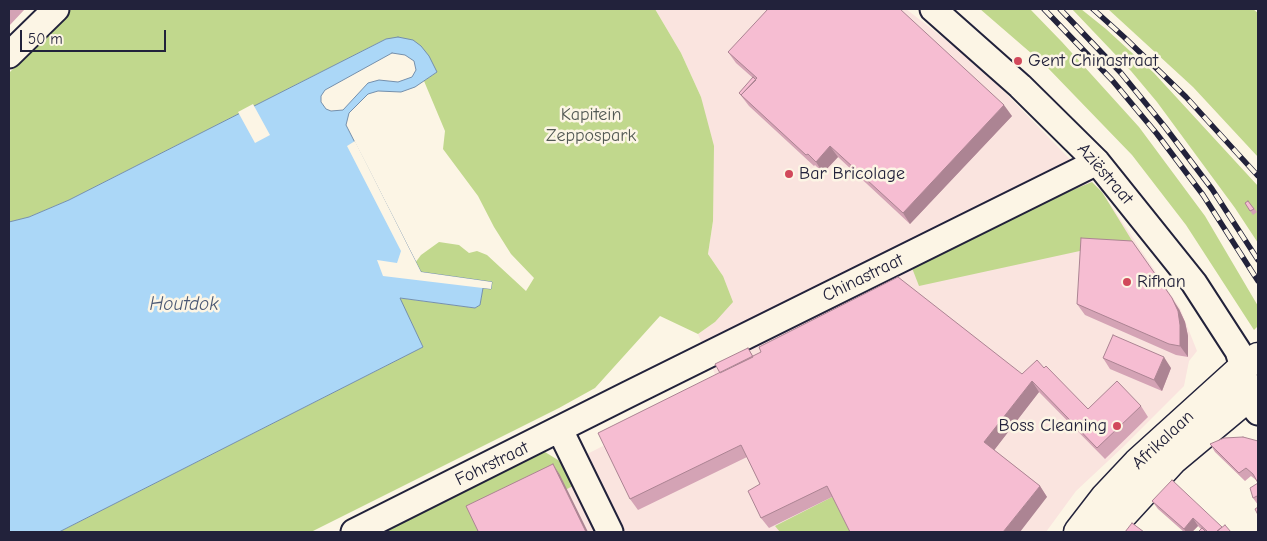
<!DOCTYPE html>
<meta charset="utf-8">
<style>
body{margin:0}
#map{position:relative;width:1267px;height:541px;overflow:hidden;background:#fcf5e5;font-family:"Comic Neue",sans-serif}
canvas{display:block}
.frame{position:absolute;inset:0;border:10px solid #22223b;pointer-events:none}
.scale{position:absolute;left:20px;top:30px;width:146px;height:22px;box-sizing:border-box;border:2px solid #22223b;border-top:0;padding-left:6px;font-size:15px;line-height:18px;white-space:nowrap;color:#22223b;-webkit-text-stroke:4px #fcf5e5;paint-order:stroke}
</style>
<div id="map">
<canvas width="1267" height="541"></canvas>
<div class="frame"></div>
<div class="scale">50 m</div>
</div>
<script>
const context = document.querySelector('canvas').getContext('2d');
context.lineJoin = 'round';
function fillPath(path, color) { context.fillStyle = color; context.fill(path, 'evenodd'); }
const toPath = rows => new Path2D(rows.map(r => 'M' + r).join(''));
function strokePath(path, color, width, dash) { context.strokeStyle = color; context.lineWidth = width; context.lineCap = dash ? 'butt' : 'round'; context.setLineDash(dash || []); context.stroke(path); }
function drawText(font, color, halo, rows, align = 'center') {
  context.font = font + ' "Comic Neue",sans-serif'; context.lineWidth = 5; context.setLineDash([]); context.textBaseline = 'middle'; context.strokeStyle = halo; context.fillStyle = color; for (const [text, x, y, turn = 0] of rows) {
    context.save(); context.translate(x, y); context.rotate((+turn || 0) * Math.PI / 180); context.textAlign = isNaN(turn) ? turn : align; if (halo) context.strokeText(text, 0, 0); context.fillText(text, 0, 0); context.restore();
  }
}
const built = toPath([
 [655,9,906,9,977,64,1102,192,1180,308,1197,351,1189,361,1184,386,1122,448,1076,491,1046,532,435,532,720,386,698,334,715,322,723,276,708,254,713,221,701,97,681,53]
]);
const green = toPath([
 [71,9,655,9,681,53,701,97,714,146,713,221,708,254,723,276,733,302,715,322,698,334,660,316,595,388,559,408,311,532,59,532,423,347,399,298,475,308,480,305,483,287,492,282,421,272,415,263,421,255,439,242,459,245,469,253,477,251,487,255,526,291,534,278,511,254,494,227,478,196,443,149,445,131,424,81,437,72,386,39,69,200,29,217,9,222,9,73],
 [980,9,1030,9,1062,42,1139,127,1205,216,1258,306,1258,326,1254,330,1186,225,1132,155,1046,66],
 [1072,9,1081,9,1106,29,1154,73,1258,186,1258,243,1235,208,1157,102,1131,71],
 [1108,9,1253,9,1258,13,1258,157,1193,87],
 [1092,182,1102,192,1139,252,1089,249,919,286,912,268,1026,209],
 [545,452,558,460,569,473,575,485,481,532,378,532,531,455],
 [834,496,852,532,780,532,775,526]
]);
const water = toPath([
 [398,37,413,40,421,46,429,56,437,72,415,87,401,92,378,91,368,94,349,113,346,125,421,272,492,282,491,289,483,288,480,305,475,308,400,298,423,347,59,532,9,532,9,222,29,217,69,200,386,39,398,37],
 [392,53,405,55,414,61,416,70,412,77,398,82,379,80,368,83,343,110,331,111,326,109,321,102,321,96,325,90,392,53]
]);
const pier = toPath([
 [253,104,270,135,255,143,238,112],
 [355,141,421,272,492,282,491,289,383,276,377,260,397,263,401,251,347,146]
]);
const minor = toPath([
 [933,9,1020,86,1097,162,1194,283,1238,351,1243,367],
 [9,55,56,9],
 [1247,398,1258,412],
 [560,430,610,532],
 [354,532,629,394,1097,162]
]);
const major = toPath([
 [1078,532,1105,497,1137,463,1243,367,1258,357],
 [1107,532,1173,460,1258,389]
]);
const rail = toPath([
 [1044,9,1112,80,1157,134,1203,195,1258,281],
 [1060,9,1121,73,1165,127,1212,189,1258,260],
 [1093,9,1124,37,1186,97,1258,176]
]);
const wall = toPath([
 [9,9,25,9,9,26],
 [728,52,1012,116,910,224,838,157,823,173,815,165,814,166,749,106,739,93,753,78,736,63],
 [1248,201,1257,212,1253,215,1245,203],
 [1077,304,1179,309,1185,322,1188,336,1188,357,1176,355,1085,315],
 [748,348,753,356,1022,374,1044,368,1088,409,1141,406,1148,417,1105,459,1039,392,994,450,1040,486,1047,497,832,497,769,528,761,518,760,484,747,457,638,510,630,499],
 [1103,358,1171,368,1162,391,1110,369],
 [1258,441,1258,505,1253,498,1258,483,1256,480,1251,476,1245,481,1215,452,1210,444],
 [1152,501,1222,527,1231,532,1198,532,1201,529,1198,526,1192,532,1184,532,1158,509]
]);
const shadedWall = toPath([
 [1004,105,1012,116,910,224,903,213],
 [830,146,838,157,823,173,816,162],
 [1172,298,1179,309,1185,322,1188,336,1188,357,1180,346],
 [1164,357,1171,368,1162,391,1154,380],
 [1032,381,1039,392,992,453,984,442],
 [553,464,560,475,588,532,586,532],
 [1040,486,1047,497,1020,532,1003,532],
 [1193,518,1198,526,1192,532,1186,532,1184,529]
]);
const building = toPath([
 [768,9,900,9,1004,105,903,213,830,146,816,162,808,154,806,155,741,95,757,78,728,52,768,9],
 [753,77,756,80,741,95,739,93,753,77],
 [1248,201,1254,209,1250,211,1245,203,1248,201],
 [1081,238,1132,241,1172,298,1178,311,1180,325,1180,346,1169,344,1077,304,1081,238],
 [898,277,1022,374,1037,360,1044,368,1046,366,1088,409,1117,381,1141,406,1097,448,1032,381,984,442,1040,486,1003,532,850,532,827,486,761,518,748,491,760,484,741,445,630,499,598,433,761,352,759,347,898,277],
 [1113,335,1164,357,1154,380,1103,358,1113,335],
 [748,348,753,357,720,373,715,364,748,348],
 [1243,437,1258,441,1258,498,1257,496,1253,498,1250,488,1258,483,1253,474,1246,468,1239,473,1210,444,1224,438,1243,437],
 [553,464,586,532,475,532,478,531,466,506,553,464],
 [1172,480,1222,527,1216,532,1208,532,1193,518,1184,529,1152,501,1172,480],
 [1258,507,1258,515,1255,509,1258,507],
 [1132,523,1144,532,1125,532,1132,523],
 [1225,525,1231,532,1216,532,1225,525],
 [1202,528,1206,532,1198,532,1202,528]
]);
const markers = [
 [1018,61,5,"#d1495b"],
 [789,174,5,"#d1495b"],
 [1127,282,5,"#d1495b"],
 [1117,426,5,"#d1495b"]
];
const poiNames = [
 ["Gent Chinastraat",1028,61],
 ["Bar Bricolage",799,174],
 ["Rifhan",1137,282],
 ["Boss Cleaning",1107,426,"right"]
];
const parkNames = [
 ["Kapitein",591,115],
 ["Zeppospark",591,136]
];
const streetNames = [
 ["Aziëstraat",1105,174,49],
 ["Chinastraat",863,278,-26],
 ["Afrikalaan",1163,440,-43],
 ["Fohrstraat",492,464,-26]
];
const waterNames = [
 ["Houtdok",184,305]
];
fillPath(built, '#fae4df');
fillPath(green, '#c1d88d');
fillPath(water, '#abd7f7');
strokePath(water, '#748fac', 1);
fillPath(pier, '#fcf5e5');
strokePath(minor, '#22223b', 29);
strokePath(major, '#22223b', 31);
strokePath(minor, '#fcf5e5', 25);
strokePath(major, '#fcf5e5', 28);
strokePath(rail, '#22223b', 5.5);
strokePath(rail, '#fcf5e5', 4, [11]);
fillPath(wall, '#d4a3b5');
fillPath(shadedWall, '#ac8493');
fillPath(building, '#f6bdd2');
strokePath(building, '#ac8493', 1);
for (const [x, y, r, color] of markers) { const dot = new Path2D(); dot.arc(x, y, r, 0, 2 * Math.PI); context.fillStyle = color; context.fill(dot); strokePath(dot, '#fcf5e5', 2); }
drawText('18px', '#22223b', '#fcf5e5', poiNames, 'left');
drawText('18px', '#525954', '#fcf5e5', parkNames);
drawText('18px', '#22223b', '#fcf5e5', streetNames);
drawText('italic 19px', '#4b5873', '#fcf5e5', waterNames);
</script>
